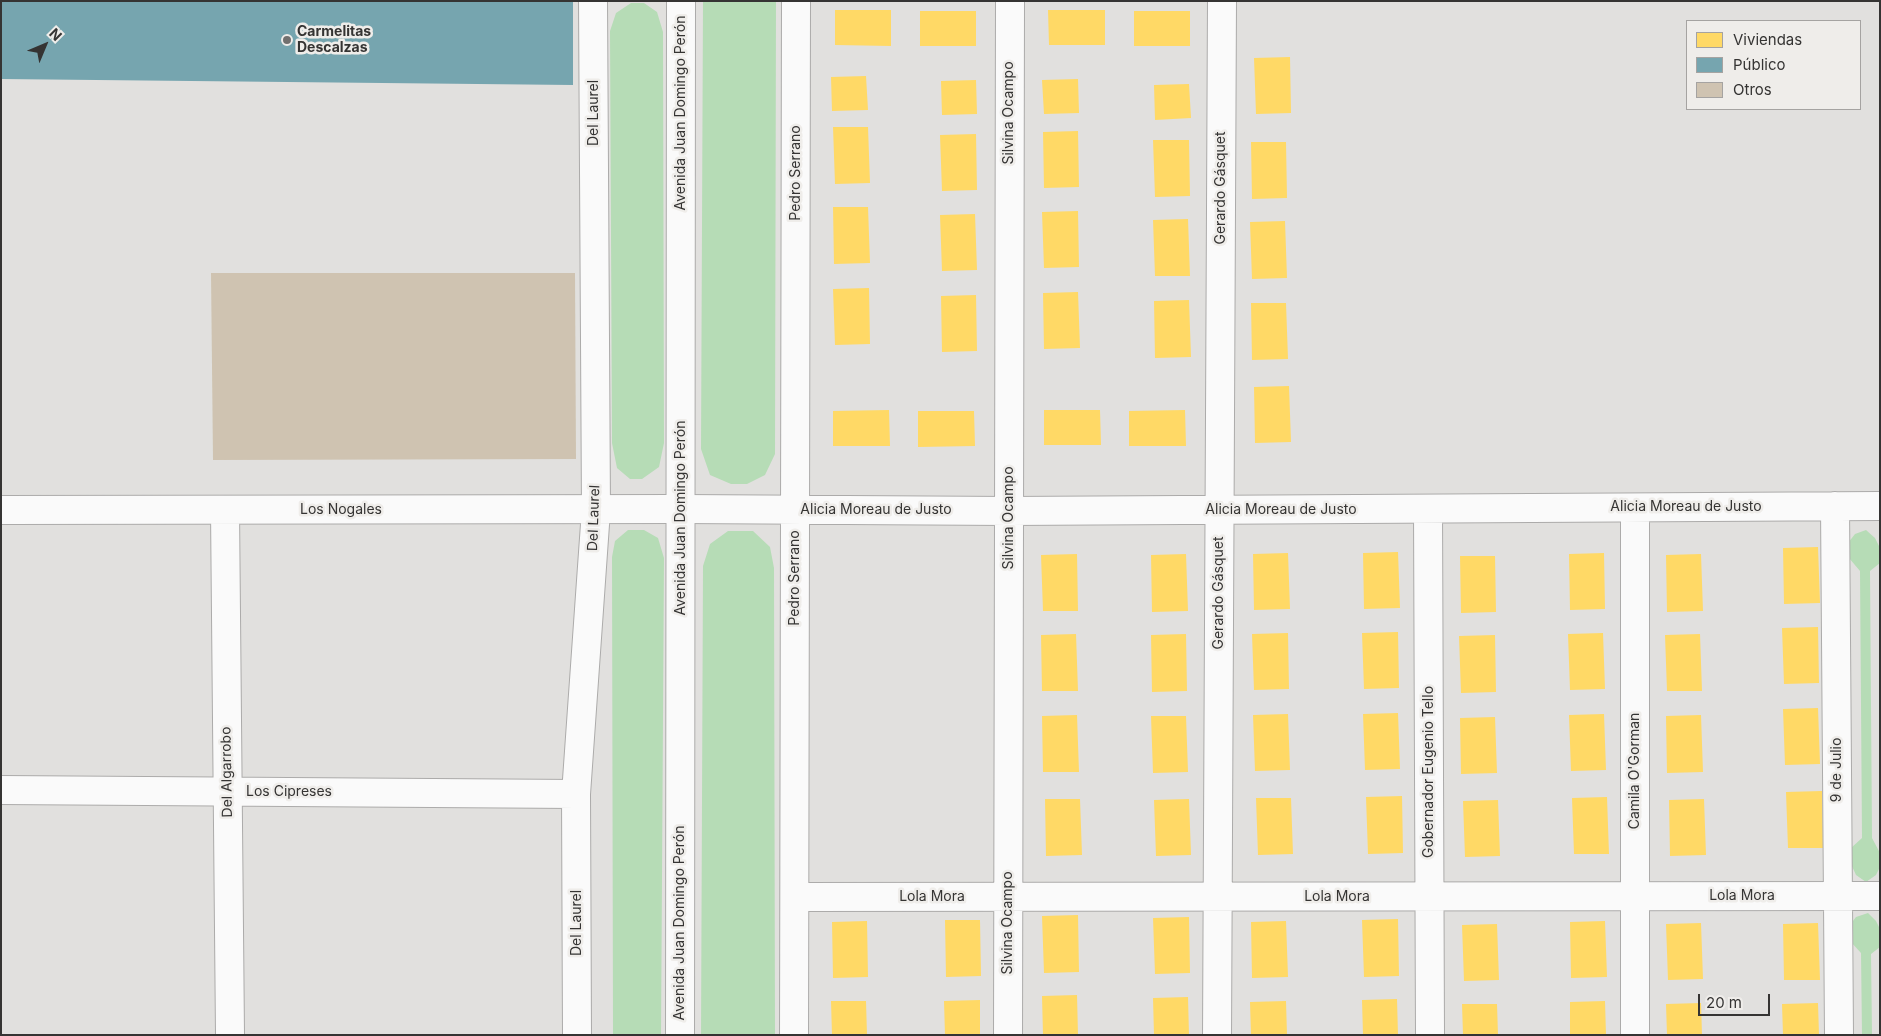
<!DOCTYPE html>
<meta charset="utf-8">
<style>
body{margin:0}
#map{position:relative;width:1881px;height:1036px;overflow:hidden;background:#e1e0de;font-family:Inter,sans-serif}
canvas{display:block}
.frame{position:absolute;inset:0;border:2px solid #353433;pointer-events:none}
.legend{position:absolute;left:1686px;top:20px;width:175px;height:90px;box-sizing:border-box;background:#efedea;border:1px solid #a5a3a1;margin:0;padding:6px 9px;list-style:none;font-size:15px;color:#353433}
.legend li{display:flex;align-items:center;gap:10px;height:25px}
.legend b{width:25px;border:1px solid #a5a3a1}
.north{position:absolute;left:20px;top:20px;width:50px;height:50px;-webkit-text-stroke:4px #efedea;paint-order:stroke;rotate:45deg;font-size:14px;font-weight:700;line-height:20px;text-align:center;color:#353433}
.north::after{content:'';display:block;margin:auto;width:18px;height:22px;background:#353433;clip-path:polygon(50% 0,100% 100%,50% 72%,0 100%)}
.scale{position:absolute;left:1698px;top:994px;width:72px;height:22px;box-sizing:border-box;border:2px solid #353433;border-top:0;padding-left:6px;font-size:15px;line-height:18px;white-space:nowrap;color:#353433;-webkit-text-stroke:4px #efedea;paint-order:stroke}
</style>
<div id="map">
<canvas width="1881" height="1036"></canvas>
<div class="frame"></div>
<ul class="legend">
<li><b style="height:14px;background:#ffd966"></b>Viviendas</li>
<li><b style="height:14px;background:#76a5af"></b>Público</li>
<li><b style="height:14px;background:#cfc3b1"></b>Otros</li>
</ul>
<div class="north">N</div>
<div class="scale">20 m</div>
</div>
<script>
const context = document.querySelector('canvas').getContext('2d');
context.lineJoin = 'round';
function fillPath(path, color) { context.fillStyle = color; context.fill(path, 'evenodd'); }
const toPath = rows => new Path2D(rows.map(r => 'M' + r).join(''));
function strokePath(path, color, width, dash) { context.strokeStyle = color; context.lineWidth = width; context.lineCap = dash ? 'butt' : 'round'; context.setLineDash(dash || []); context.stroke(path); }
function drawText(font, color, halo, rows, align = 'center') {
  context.font = font + ' Inter,sans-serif'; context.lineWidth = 5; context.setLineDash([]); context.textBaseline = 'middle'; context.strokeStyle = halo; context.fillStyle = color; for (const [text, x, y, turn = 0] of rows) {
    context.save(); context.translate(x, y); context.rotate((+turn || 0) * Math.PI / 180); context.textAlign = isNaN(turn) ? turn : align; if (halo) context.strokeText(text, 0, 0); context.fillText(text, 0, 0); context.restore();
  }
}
const green = toPath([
 [703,1,776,1,775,454,765,475,747,484,731,484,710,475,701,449],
 [631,3,644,3,657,12,663,32,664,443,659,467,642,479,630,479,617,468,612,443,610,31,616,13],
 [628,530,644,530,658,538,664,558,661,1035,613,1035,612,557,615,541],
 [1866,530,1875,538,1880,548,1880,563,1870,571,1872,838,1880,853,1880,867,1876,875,1866,882,1856,875,1851,864,1851,848,1862,838,1860,571,1849,558,1848,543,1855,534],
 [728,531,753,531,770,547,774,568,775,1035,701,1035,703,566,710,544],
 [1868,913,1876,921,1880,929,1880,947,1871,954,1872,1035,1862,1035,1861,953,1850,941,1849,926,1856,917]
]);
const homes = toPath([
 [835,10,891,10,891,46,835,45],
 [1048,10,1105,10,1105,45,1049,45],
 [920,11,976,11,976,46,920,46],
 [1134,11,1190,11,1190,46,1134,46],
 [1290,57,1291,113,1256,114,1254,58],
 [866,76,868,110,832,111,831,77],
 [1078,79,1079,113,1044,114,1042,80],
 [976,80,977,114,942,115,941,81],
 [1189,84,1191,118,1155,120,1154,85],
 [833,127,868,127,870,183,835,184],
 [1078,131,1079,187,1044,188,1043,132],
 [976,134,977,190,942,191,940,135],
 [1153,140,1189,140,1190,196,1155,197],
 [1251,142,1286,142,1287,198,1252,199],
 [833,207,868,207,870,263,834,264],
 [1078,211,1079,267,1044,268,1042,212],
 [975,214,977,270,942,271,940,215],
 [1188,219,1190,276,1155,276,1153,220],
 [1285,221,1287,278,1252,279,1250,222],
 [869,288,870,344,835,345,833,289],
 [1078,292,1080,348,1044,349,1043,293],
 [976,295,977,351,942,352,941,296],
 [1189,300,1191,357,1155,358,1154,301],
 [1251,303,1286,303,1288,359,1252,360],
 [1289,386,1291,442,1255,443,1254,387],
 [889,410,890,446,833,446,833,411],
 [1044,410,1100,410,1101,445,1044,445],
 [1185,410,1186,446,1129,446,1129,411],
 [918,411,974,411,975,446,918,447],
 [1818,547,1820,603,1784,604,1783,548],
 [1398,552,1400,608,1364,609,1363,553],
 [1288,553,1290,609,1254,610,1253,554],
 [1604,553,1605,609,1570,610,1569,554],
 [1077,554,1078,611,1043,611,1041,555],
 [1186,554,1188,611,1152,612,1151,555],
 [1701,554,1703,611,1667,612,1666,555],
 [1460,556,1495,556,1496,612,1461,613],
 [1818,627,1819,683,1784,684,1782,628],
 [1398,632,1399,688,1364,689,1362,633],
 [1288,633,1289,689,1254,690,1252,634],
 [1603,633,1605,689,1570,690,1568,634],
 [1076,634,1078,691,1042,691,1041,635],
 [1186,634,1187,691,1152,692,1151,635],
 [1700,634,1702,691,1667,691,1665,635],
 [1495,635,1496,692,1461,693,1459,636],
 [1818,708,1820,764,1785,765,1783,709],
 [1398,713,1400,769,1365,770,1363,714],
 [1288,714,1290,770,1255,771,1253,715],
 [1604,714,1606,770,1571,771,1569,715],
 [1077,715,1079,772,1043,772,1042,716],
 [1701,715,1703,772,1667,773,1666,716],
 [1151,716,1186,716,1188,772,1153,773],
 [1495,717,1497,773,1461,774,1460,718],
 [1822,791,1823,848,1788,848,1786,792],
 [1402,796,1403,853,1368,854,1366,797],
 [1607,797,1609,854,1574,854,1572,798],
 [1256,798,1291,798,1293,854,1258,855],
 [1045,799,1080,799,1082,855,1046,856],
 [1189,799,1191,855,1156,856,1154,800],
 [1704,799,1706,855,1670,856,1669,800],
 [1498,800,1500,856,1465,857,1463,801],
 [1078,915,1079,972,1044,973,1042,916],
 [1189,917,1190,973,1155,974,1153,918],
 [1398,919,1399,976,1364,977,1362,920],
 [945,920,980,920,981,976,946,977],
 [867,921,868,977,833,978,832,922],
 [1286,921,1288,977,1252,978,1251,922],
 [1605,921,1607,977,1571,978,1570,922],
 [1701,923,1703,979,1668,980,1666,924],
 [1818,923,1820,980,1784,980,1783,924],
 [1497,924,1499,980,1464,981,1462,925],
 [1077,995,1078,1035,1043,1035,1042,996],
 [1188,997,1189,1035,1154,1035,1153,998],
 [1397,999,1398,1035,1363,1035,1362,1000],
 [980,1000,980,1035,945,1035,944,1001],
 [831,1001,866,1001,867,1035,832,1035],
 [1286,1001,1287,1035,1251,1035,1250,1002],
 [1605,1001,1606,1035,1570,1035,1570,1002],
 [1701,1003,1702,1035,1667,1035,1666,1004],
 [1818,1003,1819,1035,1783,1035,1782,1004],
 [1462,1004,1497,1004,1498,1035,1463,1035]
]);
const public = toPath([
 [1,1,573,1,573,85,1,79]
]);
const building = toPath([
 [211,273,575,273,576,459,213,460]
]);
const minor = toPath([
 [1835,506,1839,1035],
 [1428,509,1430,1035],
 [1,510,682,509,1009,511,1880,506],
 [225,510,230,1035],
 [1,790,576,794],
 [795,897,1880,896],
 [577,1035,576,794,596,510,593,1],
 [794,1035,796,1],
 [1008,1035,1010,1],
 [1217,1035,1222,1],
 [1635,1035,1635,508]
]);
const major = toPath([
 [680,1035,681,1]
]);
const markers = [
 [287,40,5,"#71706f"]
];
const poiNames = [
 ["Carmelitas",297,32],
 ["Descalzas",297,48]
];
const streetNames = [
 ["Del Laurel",594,113,-90],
 ["Avenida Juan Domingo Perón",681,113,-90],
 ["Silvina Ocampo",1009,113,-90],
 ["Pedro Serrano",796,173,-90],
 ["Gerardo Gásquet",1221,188,-90],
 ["Alicia Moreau de Justo",1686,507],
 ["Los Nogales",341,510],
 ["Alicia Moreau de Justo",876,510],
 ["Alicia Moreau de Justo",1281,510],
 ["Del Laurel",594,518,-88],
 ["Avenida Juan Domingo Perón",681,518,-90],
 ["Silvina Ocampo",1009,518,-90],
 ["Pedro Serrano",795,578,-90],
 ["Gerardo Gásquet",1219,593,-90],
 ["9 de Julio",1837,770,-90],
 ["Camila O'Gorman",1635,771,-90],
 ["Del Algarrobo",227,772,-91],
 ["Gobernador Eugenio Tello",1429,772,-90],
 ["Los Cipreses",289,792],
 ["Lola Mora",1742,896],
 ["Lola Mora",932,897],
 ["Lola Mora",1337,897],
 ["Del Laurel",577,923,-90],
 ["Avenida Juan Domingo Perón",680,923,-90],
 ["Silvina Ocampo",1008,923,-90]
];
fillPath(green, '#b6dcb6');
fillPath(homes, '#ffd966');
fillPath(public, '#76a5af');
fillPath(building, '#cfc3b1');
strokePath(minor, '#acabaa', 30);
strokePath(major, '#acabaa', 30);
strokePath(minor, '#fafafa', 28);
strokePath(major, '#fafafa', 28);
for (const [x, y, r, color] of markers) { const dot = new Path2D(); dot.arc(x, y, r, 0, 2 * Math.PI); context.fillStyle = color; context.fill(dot); strokePath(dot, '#efedea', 2); }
drawText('bold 14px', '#353433', '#efedea', poiNames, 'left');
drawText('14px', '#353433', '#efedea', streetNames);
</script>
